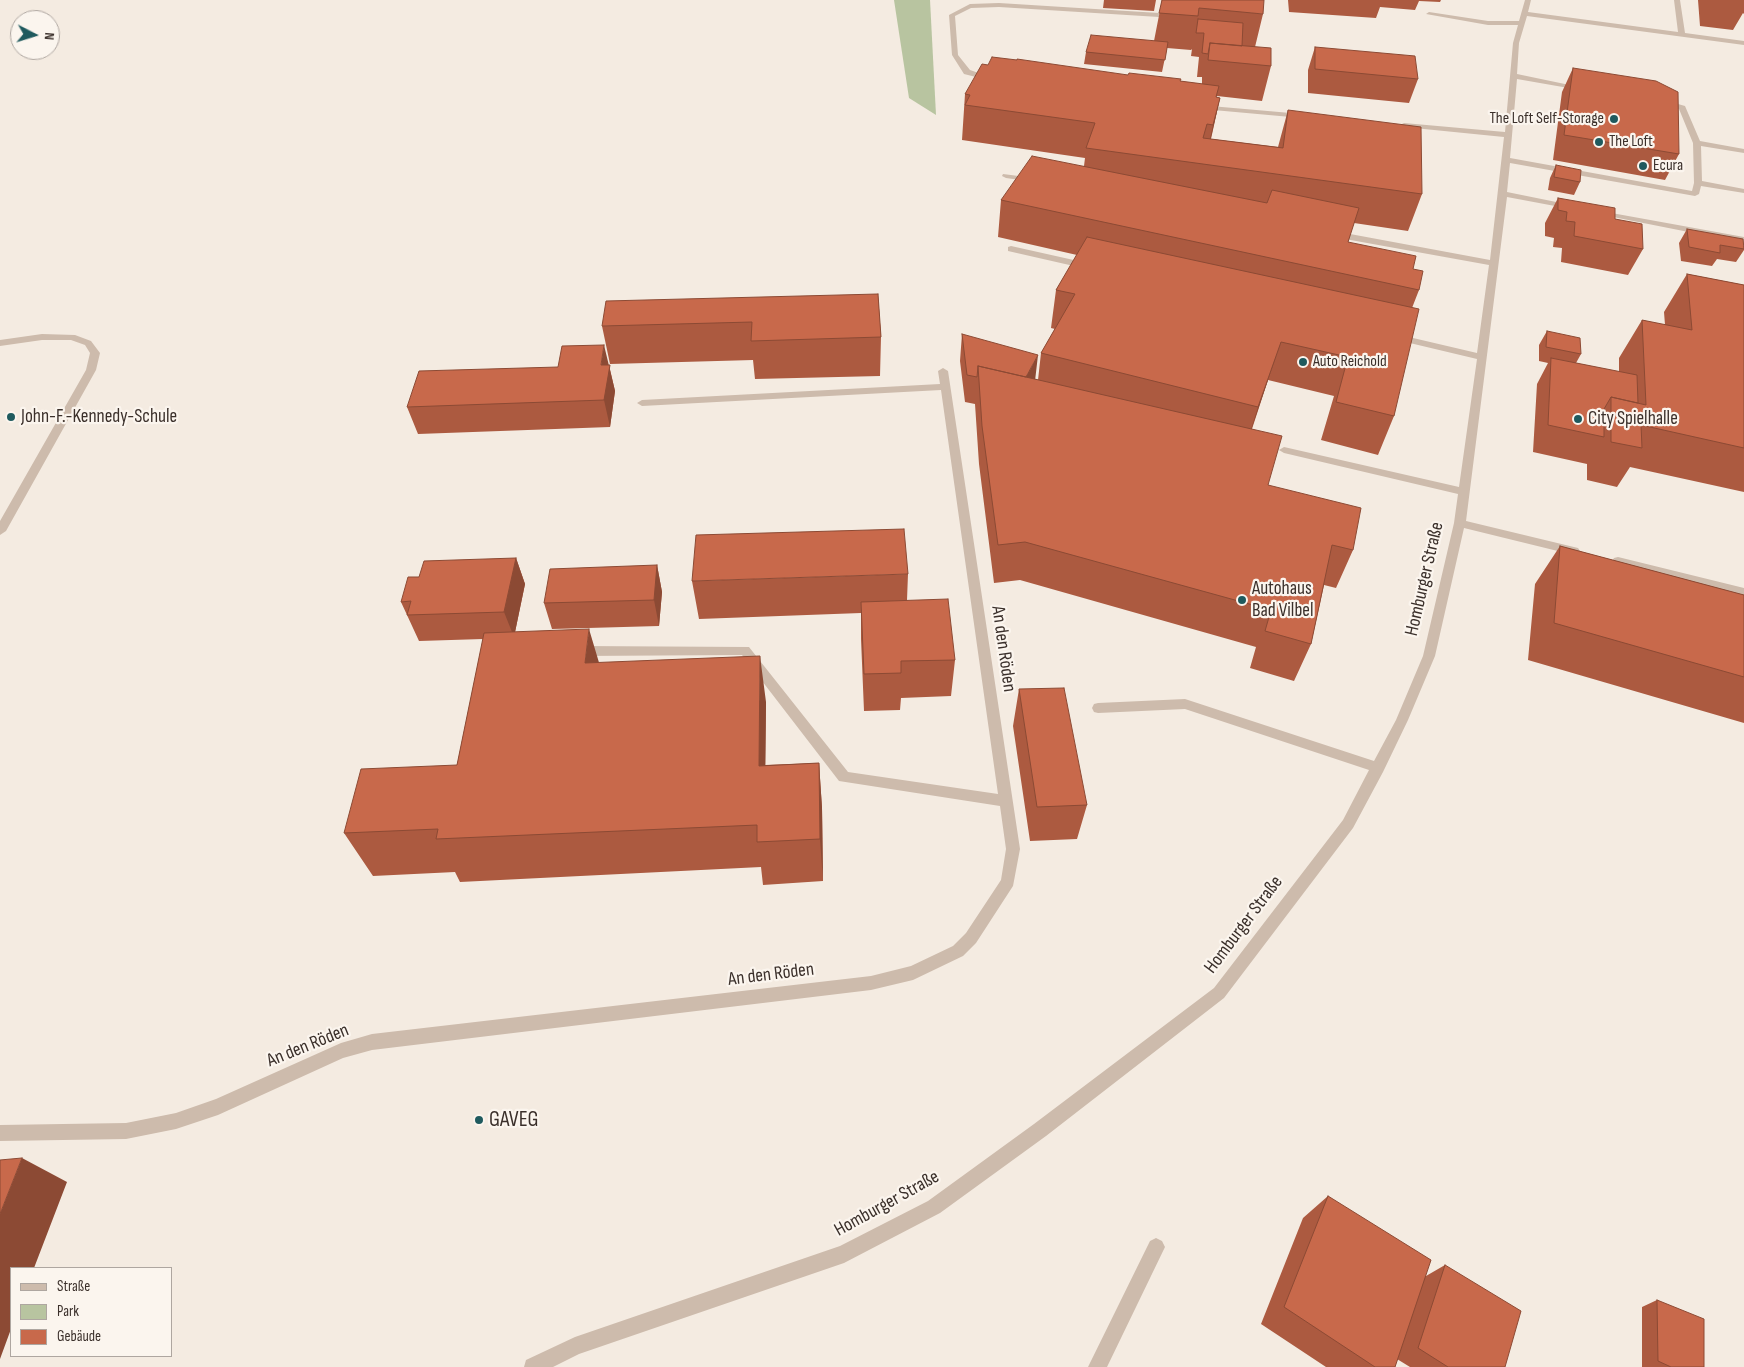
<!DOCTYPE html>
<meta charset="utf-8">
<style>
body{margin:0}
#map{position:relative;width:1744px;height:1367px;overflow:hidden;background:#f4ebe1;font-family:"Sofia Sans Condensed",sans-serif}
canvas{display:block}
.legend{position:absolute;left:10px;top:1267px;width:162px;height:90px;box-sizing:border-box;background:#fbf5ee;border:1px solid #aea6a0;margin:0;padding:6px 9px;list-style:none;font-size:15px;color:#3b302b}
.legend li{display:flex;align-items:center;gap:10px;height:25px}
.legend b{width:25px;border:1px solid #aea6a0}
.north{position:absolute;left:10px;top:10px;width:50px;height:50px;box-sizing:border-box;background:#fbf5ee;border:1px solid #aea6a0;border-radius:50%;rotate:95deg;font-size:14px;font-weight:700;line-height:20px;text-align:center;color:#3b302b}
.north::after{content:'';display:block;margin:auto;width:18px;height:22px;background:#1f5a5e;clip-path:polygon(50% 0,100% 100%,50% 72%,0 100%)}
</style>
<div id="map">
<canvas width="1744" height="1367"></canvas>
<ul class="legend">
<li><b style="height:6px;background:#cdbbac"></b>Straße</li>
<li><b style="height:14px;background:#b8c4a0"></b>Park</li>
<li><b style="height:14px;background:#c8694b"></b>Gebäude</li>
</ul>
<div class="north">N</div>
</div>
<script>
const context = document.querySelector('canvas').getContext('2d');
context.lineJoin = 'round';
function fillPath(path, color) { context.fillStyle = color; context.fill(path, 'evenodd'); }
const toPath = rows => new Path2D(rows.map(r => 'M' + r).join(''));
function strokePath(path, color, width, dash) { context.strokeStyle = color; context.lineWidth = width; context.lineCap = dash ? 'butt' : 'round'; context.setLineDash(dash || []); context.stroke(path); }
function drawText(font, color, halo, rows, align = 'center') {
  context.font = font + ' "Sofia Sans Condensed",sans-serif'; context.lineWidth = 4.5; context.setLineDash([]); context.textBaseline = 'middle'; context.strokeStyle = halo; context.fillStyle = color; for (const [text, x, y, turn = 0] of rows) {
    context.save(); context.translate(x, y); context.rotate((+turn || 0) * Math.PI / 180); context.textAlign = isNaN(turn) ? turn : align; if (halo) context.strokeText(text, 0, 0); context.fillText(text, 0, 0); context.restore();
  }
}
const green = toPath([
 [894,0,930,0,936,115,909,98]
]);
const minor = toPath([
 [1525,0,1531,0,1528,12,1678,32,1674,0,1680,0,1685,33,1744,41,1744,45,1527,16,1519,43,1517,74,1584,88,1580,90,1517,79,1510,158,1692,191,1694,183,1693,143,1679,109,1661,104,1660,102,1664,100,1685,106,1700,141,1744,149,1744,153,1701,146,1702,181,1744,189,1744,193,1701,186,1699,194,1695,196,1510,163,1507,192,1571,205,1575,207,1571,209,1507,197,1466,521,1578,548,1580,551,1578,554,1574,555,1464,528,1435,656,1408,720,1383,772,1353,828,1224,998,1046,1136,940,1213,844,1263,579,1354,553,1367,524,1367,526,1360,575,1337,840,1246,928,1201,1034,1124,1214,988,1343,820,1369,770,1185,709,1098,713,1094,712,1092,708,1094,704,1098,703,1185,699,1374,761,1396,720,1423,656,1454,523,1458,494,1284,453,1279,450,1284,447,1459,487,1477,359,1393,339,1391,337,1396,334,1477,353,1489,265,1334,237,1330,234,1334,231,1490,260,1504,137,1404,127,1400,125,1404,123,1505,132,1513,43,1518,25,1488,25,1426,14,1429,12,1488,21,1519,21,1525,0],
 [999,3,1175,14,1178,16,1175,18,999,7,971,8,955,16,958,55,970,70,996,79,992,81,964,74,952,55,949,15,970,4,999,3],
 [1199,105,1302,114,1306,116,1302,118,1202,109,1199,109,1199,105],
 [1003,174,1034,178,1038,180,1034,182,1006,178,1002,176,1003,174],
 [1595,210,1744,237,1744,243,1598,214,1595,214,1595,210],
 [1011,246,1087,263,1091,266,1087,269,1008,251,1008,247,1011,246],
 [42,334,75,335,91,341,100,353,96,370,6,531,0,535,0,521,86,370,90,353,85,345,71,340,42,340,0,346,0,340,42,334],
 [943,368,948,371,1020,849,1013,886,976,943,963,956,913,980,871,990,372,1050,343,1058,218,1115,176,1129,126,1139,0,1141,0,1125,126,1123,176,1113,216,1099,341,1043,372,1034,871,976,911,966,953,946,966,933,1001,880,1006,849,1000,806,839,781,742,655,579,656,575,654,573,651,575,648,579,646,749,647,848,772,998,794,941,390,642,406,637,403,642,400,940,384,938,371,943,368],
 [1618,557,1744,588,1744,596,1614,564,1612,561,1614,558,1618,557],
 [1156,1238,1162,1241,1165,1247,1107,1367,1088,1367,1150,1241,1156,1238]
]);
const wall = toPath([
 [1104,0,1156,0,1154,11,1103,8],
 [1162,0,1263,14,1255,47,1271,66,1262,101,1217,96,1216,97,1220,98,1211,139,1278,147,1288,110,1422,194,1408,231,1354,223,1348,242,1413,269,1419,290,1412,308,1394,416,1378,455,1321,440,1334,396,1268,380,1252,429,1268,485,1353,550,1336,588,1324,585,1311,644,1294,681,1250,668,1256,647,1020,580,994,583,979,464,975,404,965,402,960,361,962,334,1035,379,1038,380,1041,353,1055,329,1051,328,1056,290,1077,255,998,237,1001,200,1084,166,1085,158,962,140,965,94,1128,75,1202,84,1202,77,1197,77,1199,57,1191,56,1192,49,1191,50,1167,48,1162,72,1084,64,1086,52,1154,41],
 [1288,0,1441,0,1440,2,1419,1,1415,10,1380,7,1376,18,1289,12],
 [1698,0,1744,0,1744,14,1743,13,1733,30,1700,26],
 [1315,47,1418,79,1409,103,1308,93,1308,70],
 [1573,68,1679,154,1665,180,1553,160,1562,92],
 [1556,165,1580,182,1574,195,1548,190,1550,178],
 [1558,198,1615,219,1643,249,1628,275,1561,262,1562,248,1553,247,1554,238,1545,236,1545,223],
 [1687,229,1744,246,1744,250,1736,262,1717,259,1712,266,1681,261,1679,243],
 [1687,274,1744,285,1744,492,1630,467,1617,487,1587,480,1587,464,1533,452,1537,384,1548,363,1539,361,1539,345,1547,331,1581,354,1576,363,1619,372,1619,358,1642,320,1665,325,1664,312],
 [878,294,881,337,880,376,755,379,753,360,610,364,602,326],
 [609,365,615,391,610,427,418,434,407,407],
 [1560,546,1744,595,1744,723,1528,660,1535,584],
 [516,558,525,584,515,632,599,663,766,702,765,765,819,763,822,808,823,881,763,885,761,867,460,882,455,872,373,876,344,833,457,765,483,639,419,641,401,602,419,577],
 [657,565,662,592,659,626,552,629,544,603],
 [908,574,907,600,955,660,951,696,901,698,900,710,864,711,861,639,861,613,699,619,692,581],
 [1019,689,1087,805,1077,839,1030,841,1013,726],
 [1328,1196,1426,1276,1445,1265,1505,1367,1410,1367,1397,1359,1395,1367,1326,1367,1261,1324,1303,1218],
 [1657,1300,1704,1367,1642,1367,1642,1307]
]);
const shadedWall = toPath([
 [1220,98,1212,133,1205,161,1213,125],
 [1281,342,1268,380,1246,445,1258,407],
 [604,345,615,391,610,427,604,400,601,365],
 [1038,355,1035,381,1020,388],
 [516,558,525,584,514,637,504,612],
 [657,565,662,592,659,626,654,600],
 [589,629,603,676,585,663],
 [760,656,766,702,765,810,759,766],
 [819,763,822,808,823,881,820,839],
 [22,1158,67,1182,34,1268,11,1268,11,1329,0,1359,0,1214]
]);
const building = toPath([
 [1162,0,1264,0,1263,14,1199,8,1198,16,1159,13,1162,0],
 [1198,19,1243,23,1242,46,1210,43,1208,54,1202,53,1204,33,1196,33,1198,19],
 [1091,35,1168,42,1165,60,1086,52,1091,35],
 [1210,43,1271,48,1271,66,1208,60,1210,43],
 [1315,47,1415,56,1418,79,1315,69,1315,47],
 [992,57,1017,60,1017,59,1128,75,1129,73,1181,79,1180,81,1219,86,1216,97,1220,98,1213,125,1207,124,1203,138,1283,148,1288,110,1421,127,1422,194,1086,148,1095,123,965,105,970,95,965,94,982,64,988,65,992,57],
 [1573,68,1656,81,1678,92,1679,154,1564,135,1573,68],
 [1032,156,1267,203,1272,190,1359,208,1348,242,1416,256,1413,269,1423,271,1419,290,1001,200,1032,156],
 [1556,165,1581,170,1580,182,1554,177,1556,165],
 [1558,198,1615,208,1615,219,1642,224,1643,249,1574,236,1575,222,1566,221,1567,212,1558,210,1558,198],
 [1687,229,1743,239,1744,249,1720,245,1720,253,1689,247,1687,229],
 [1087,237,1419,309,1394,416,1336,402,1348,357,1281,342,1258,407,1041,353,1075,294,1056,290,1087,237],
 [1687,274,1744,285,1744,448,1641,425,1642,448,1611,442,1611,397,1646,405,1642,320,1692,330,1687,274],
 [878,294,881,337,751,341,752,322,602,326,606,301,878,294],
 [1547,331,1580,338,1581,354,1546,347,1547,331],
 [962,334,1038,355,1026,377,978,366,977,377,967,375,962,334],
 [604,345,601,365,610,365,604,400,407,407,419,371,558,367,562,346,604,345],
 [1551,358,1637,375,1638,403,1611,397,1604,409,1604,437,1548,425,1551,358],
 [978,366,1282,436,1268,485,1361,508,1353,550,1332,545,1311,644,1265,631,1271,610,1025,542,998,545,982,426,978,366],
 [904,529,908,574,692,581,696,535,904,529],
 [1560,546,1744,595,1744,677,1554,623,1560,546],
 [516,558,504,612,407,615,411,601,401,602,408,577,419,577,424,561,516,558],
 [657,565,654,600,544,603,550,569,657,565],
 [948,599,955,660,901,661,901,673,864,674,861,602,948,599],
 [589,629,585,663,760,656,759,766,819,763,820,839,757,842,757,825,436,839,438,829,344,833,361,769,457,765,484,633,589,629],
 [1064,688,1087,805,1037,807,1019,689,1064,688],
 [22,1158,0,1214,0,1160,22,1158],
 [1328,1196,1431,1260,1395,1367,1375,1367,1284,1307,1328,1196],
 [1445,1265,1521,1311,1505,1367,1448,1367,1418,1348,1445,1265],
 [1657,1300,1704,1319,1704,1367,1671,1367,1658,1361,1657,1300]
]);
const markers = [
 [1614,119,5,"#1f5a5e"],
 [1599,142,5,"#1f5a5e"],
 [1643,166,5,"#1f5a5e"],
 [1303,362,5,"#1f5a5e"],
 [11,417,5,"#1f5a5e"],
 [1578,419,5,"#1f5a5e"],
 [1242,600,5,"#1f5a5e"],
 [479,1120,5,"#1f5a5e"]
];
const farPoinames = [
 ["The Loft Self-Storage",1604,119,"right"],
 ["The Loft",1609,142],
 ["Ecura",1653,166],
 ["Auto Reichold",1313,362]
];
const poiNames = [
 ["John-F.-Kennedy-Schule",21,417],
 ["City Spielhalle",1588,419],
 ["Autohaus",1252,589],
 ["Bad Vilbel",1252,611]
];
const streetNames = [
 ["Homburger Straße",1425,579,-77],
 ["An den Röden",1003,649,82],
 ["Homburger Straße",1244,925,-53],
 ["An den Röden",771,975,-7],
 ["An den Röden",308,1046,-22],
 ["Homburger Straße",887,1204,-29]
];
const nearPoinames = [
 ["GAVEG",489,1120]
];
fillPath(green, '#b8c4a0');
fillPath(minor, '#cdbbac');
fillPath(wall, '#ac5a40');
fillPath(shadedWall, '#8c4a34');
fillPath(building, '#c8694b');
strokePath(building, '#8c4a34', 1);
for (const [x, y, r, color] of markers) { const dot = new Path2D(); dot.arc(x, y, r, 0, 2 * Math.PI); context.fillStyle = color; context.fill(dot); strokePath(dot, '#fbf5ee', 2); }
drawText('16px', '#3b302b', '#fbf5ee', farPoinames, 'left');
drawText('19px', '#3b302b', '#fbf5ee', poiNames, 'left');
drawText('19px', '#3b302b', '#fbf5ee', streetNames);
drawText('22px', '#3b302b', '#fbf5ee', nearPoinames, 'left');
</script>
